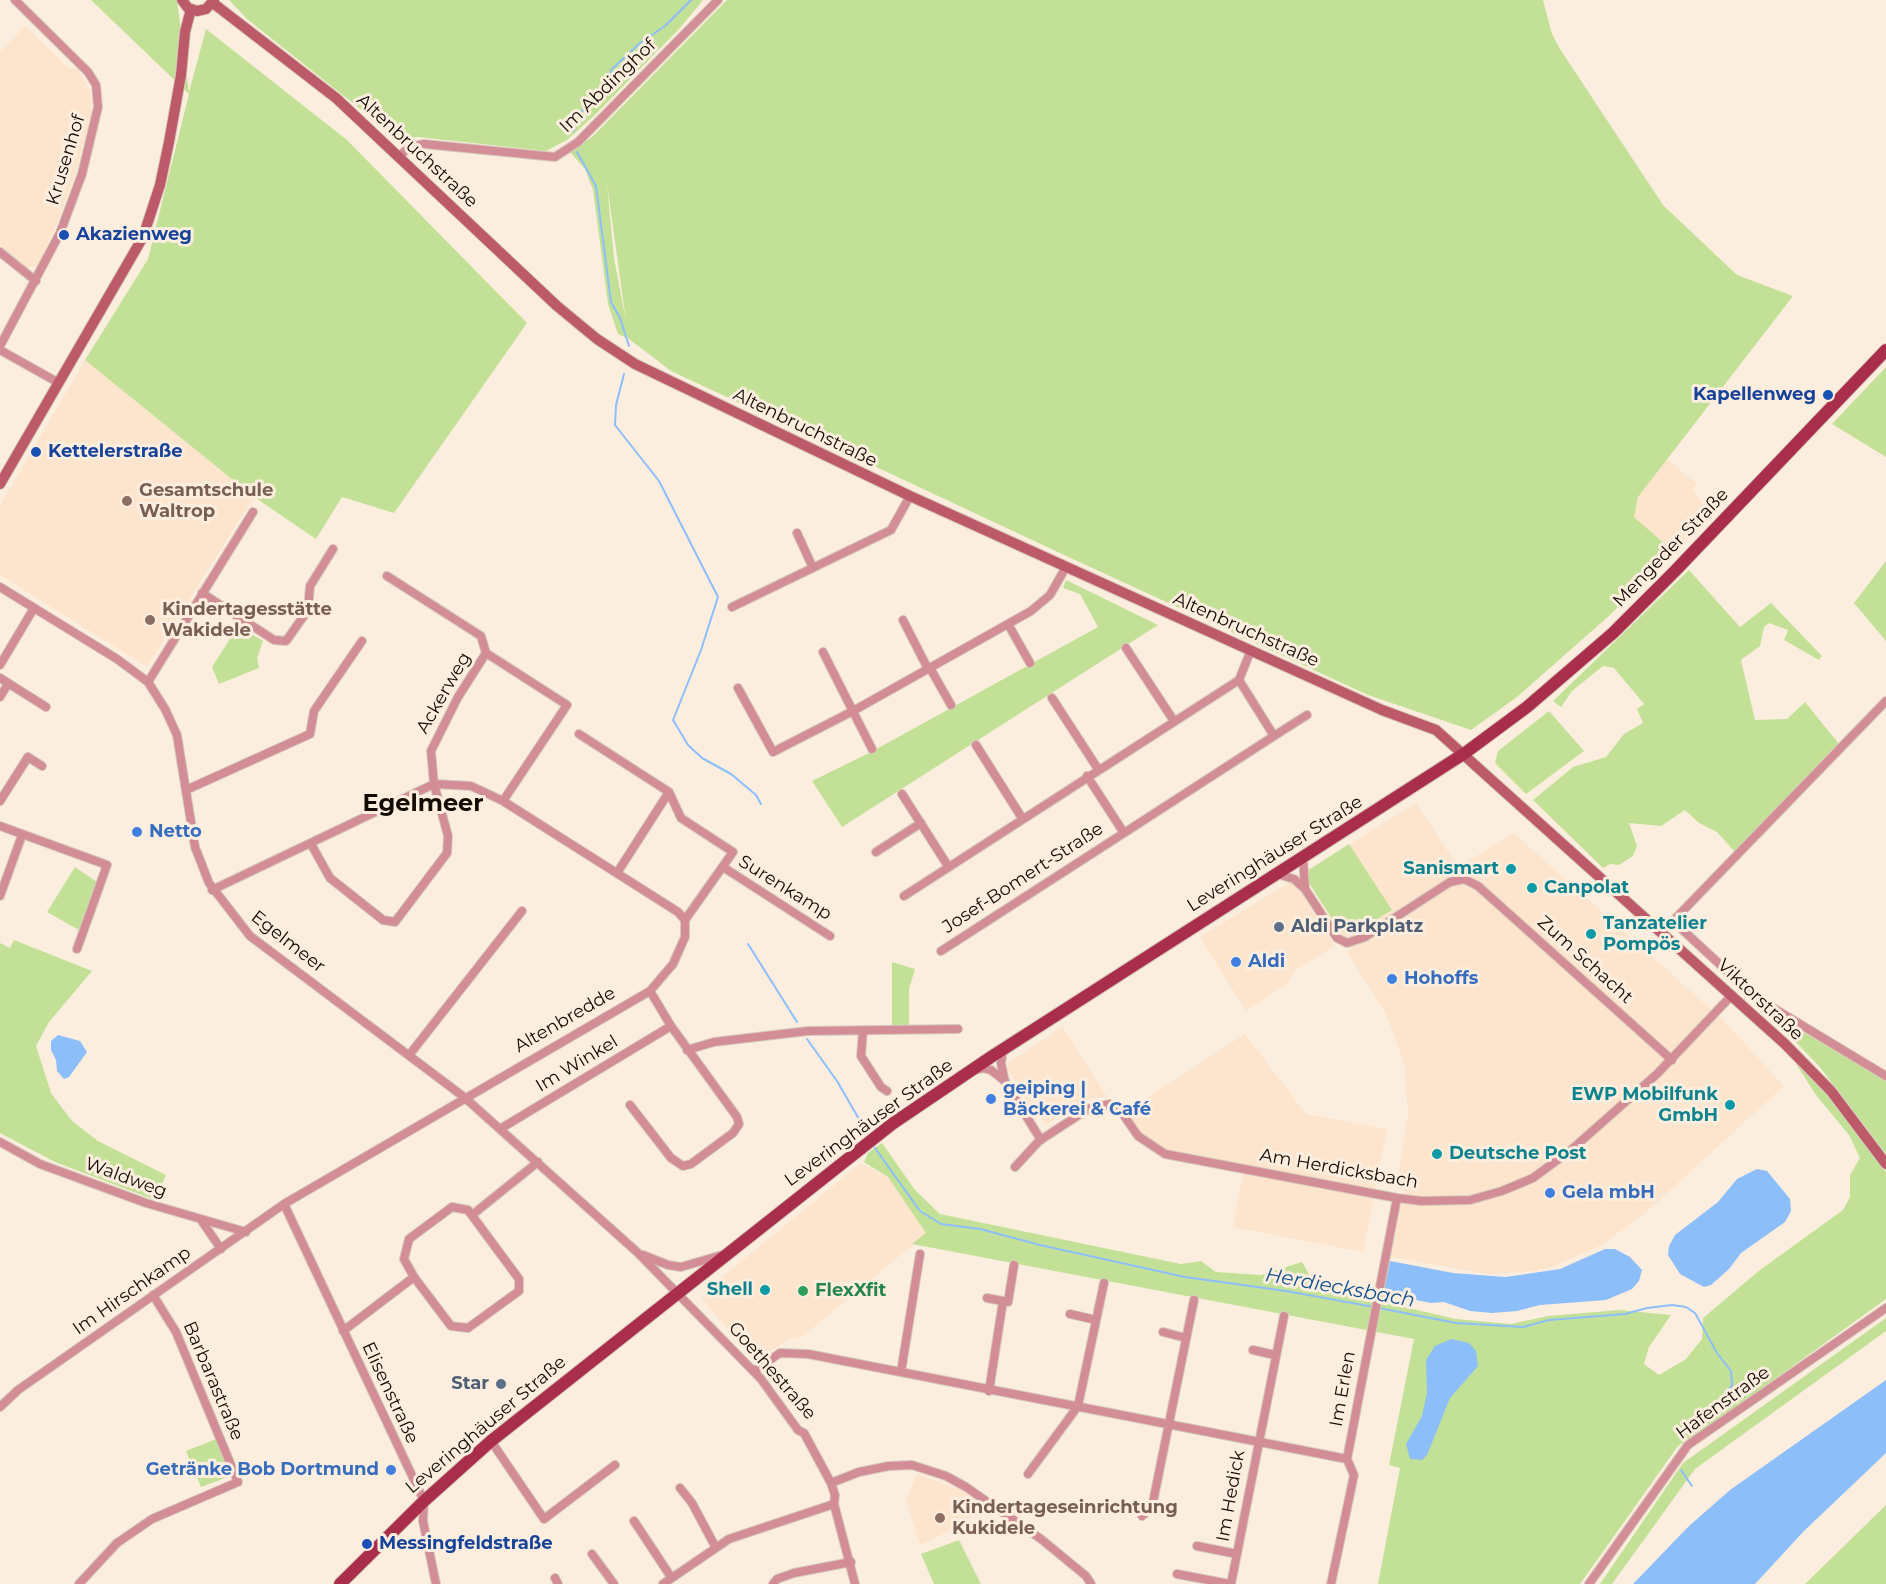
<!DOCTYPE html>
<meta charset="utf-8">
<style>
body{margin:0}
canvas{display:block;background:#fceedf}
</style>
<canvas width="1886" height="1584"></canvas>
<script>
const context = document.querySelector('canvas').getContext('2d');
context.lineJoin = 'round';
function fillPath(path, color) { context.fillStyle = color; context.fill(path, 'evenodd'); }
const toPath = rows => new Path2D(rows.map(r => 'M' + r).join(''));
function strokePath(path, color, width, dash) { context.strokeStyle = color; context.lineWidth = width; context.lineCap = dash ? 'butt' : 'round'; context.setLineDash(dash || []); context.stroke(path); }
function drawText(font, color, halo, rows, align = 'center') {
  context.font = font + ' Montserrat,sans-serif'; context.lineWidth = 6; context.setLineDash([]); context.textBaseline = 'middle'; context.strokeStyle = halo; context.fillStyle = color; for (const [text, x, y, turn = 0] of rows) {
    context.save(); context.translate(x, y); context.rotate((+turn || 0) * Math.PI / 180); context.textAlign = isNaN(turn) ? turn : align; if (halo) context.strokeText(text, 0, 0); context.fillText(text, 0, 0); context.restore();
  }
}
const built = toPath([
 [25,26,71,70,77,67,91,92,92,111,76,172,58,221,39,264,28,268,0,245,0,52],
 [85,360,254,497,148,665,143,664,0,575,0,505],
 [1667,459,1697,484,1693,490,1711,513,1673,551,1634,517,1638,497],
 [1416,803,1458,867,1514,833,1723,1020,1784,1086,1644,1214,1600,1246,1554,1266,1535,1271,1489,1274,1390,1257,1405,1190,1396,1188,1408,1113,1404,1062,1385,1012,1347,952,1351,950,1309,883,1307,871],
 [1290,882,1301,892,1335,946,1297,969,1286,984,1246,1011,1200,937],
 [1063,1027,1107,1097,1092,1098,1047,1124,1034,1114,1007,1067,1008,1063],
 [1245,1034,1306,1114,1387,1129,1363,1252,1233,1227,1243,1174,1159,1156,1136,1138,1120,1115],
 [861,1163,888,1177,927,1233,802,1337,788,1339,756,1362,702,1299,703,1293],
 [917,1474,961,1490,983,1504,983,1509,956,1528,920,1545,906,1501]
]);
const green = toPath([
 [91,0,177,0,189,92,206,29,347,140,527,323,394,513,342,497,316,539,254,497,85,360,148,259,189,94],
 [229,0,703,0,680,28,596,114,567,140,546,151,418,137,398,139,247,19],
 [727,0,1543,0,1552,34,1560,49,1663,205,1737,275,1793,296,1638,497,1634,517,1673,551,1610,615,1517,697,1471,730,1368,695,1062,554,671,371,629,339,618,334,608,304,593,190,585,169,570,152,592,137],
 [607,184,626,321,614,258],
 [1886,367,1886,457,1832,424],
 [1886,561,1886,641,1854,603],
 [1689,570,1740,627,1771,603,1822,656,1819,660,1784,640,1788,630,1769,623,1764,627,1760,646,1741,660,1755,720,1787,719,1805,702,1839,744,1735,852,1717,832,1699,823,1685,810,1661,826,1629,823,1637,846,1633,856,1619,865,1610,864,1603,868,1533,800,1573,767,1606,757,1624,734,1643,723,1637,709,1644,704,1614,668,1603,666,1572,691,1561,707,1553,701],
 [1066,580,1158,625,842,827,812,781,871,752,1098,627,1080,594,1063,588],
 [238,626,263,641,257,658,259,668,219,684,212,667],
 [1549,711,1584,751,1526,794,1495,763,1498,751],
 [1349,844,1392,910,1351,935,1339,930,1309,883,1307,871],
 [75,867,97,882,79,930,47,912],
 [14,940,92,971,49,1022,36,1046,51,1093,72,1121,98,1141,166,1175,155,1200,55,1162,0,1133,0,943,10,948],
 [892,962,915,969,909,989,909,1025,892,1025],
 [1791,1025,1886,1080,1886,1154,1819,1066,1791,1037],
 [1796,1064,1828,1093,1886,1172,1886,1299,1718,1420,1678,1446,1580,1584,1378,1584,1400,1468,1389,1465,1414,1339,912,1244,926,1233,888,1177,864,1162,868,1153,882,1143,915,1190,940,1214,1181,1264,1201,1261,1216,1272,1261,1275,1302,1262,1313,1281,1326,1289,1456,1319,1511,1324,1548,1316,1619,1310,1671,1315,1649,1347,1644,1364,1659,1375,1686,1359,1702,1339,1703,1318,1760,1270,1843,1210,1850,1197,1850,1175,1860,1158,1849,1135,1816,1095],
 [1886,1318,1886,1331,1695,1469,1612,1584,1600,1584,1683,1463],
 [216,1439,230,1470,225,1478,201,1487,186,1451],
 [1886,1505,1886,1584,1805,1584],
 [959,1540,981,1584,934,1584,921,1554]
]);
const water = toPath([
 [58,1035,80,1041,87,1052,69,1077,64,1079,57,1071,56,1060,51,1050,51,1041],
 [1757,1169,1767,1171,1790,1199,1791,1211,1785,1222,1741,1253,1729,1269,1711,1285,1704,1287,1680,1274,1668,1255,1669,1246,1675,1235,1718,1202,1737,1179],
 [1605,1249,1615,1249,1630,1257,1642,1270,1639,1281,1632,1289,1606,1300,1540,1305,1517,1311,1492,1313,1470,1311,1444,1302,1431,1303,1390,1295,1384,1288,1390,1261,1453,1273,1506,1277,1560,1269],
 [1451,1339,1469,1343,1476,1351,1478,1366,1450,1398,1427,1455,1422,1460,1410,1459,1406,1444,1422,1416,1427,1393,1426,1360,1435,1346],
 [1886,1380,1886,1453,1804,1531,1755,1584,1633,1584,1689,1526,1730,1490]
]);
const stream = toPath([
 [574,131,577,117,609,78,612,69,640,43,665,26,691,0],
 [577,152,596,186,611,302,620,318,629,346],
 [624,374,616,405,615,425,659,481,718,597,701,650,673,720,688,745,702,758,731,774,756,795,761,804],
 [748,944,797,1022],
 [807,1039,837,1081,863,1126],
 [875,1148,920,1211,941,1224,980,1229,1040,1245,1185,1277,1286,1291,1374,1307],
 [1379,1308,1456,1323,1523,1327,1549,1320,1625,1314,1647,1308,1672,1305,1686,1307,1695,1313,1717,1353,1731,1371,1732,1385,1724,1398,1691,1430],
 [1681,1470,1692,1486]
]);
const street = toPath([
 [400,156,409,147,424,144,555,157,578,142,718,0],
 [0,252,36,281],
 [0,346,60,233,82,174,98,107,96,85,88,72,15,0],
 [0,350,59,383],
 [797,533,813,568],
 [0,587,117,659,148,682,165,709,177,735,195,847,209,883,250,936,464,1097,637,1252,761,1379,798,1430,804,1433,831,1483,835,1495,834,1504,855,1584],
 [202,593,274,640,286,641,308,610,310,586,333,549],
 [732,607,891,530,910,496],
 [903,620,928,669],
 [1008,624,1030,663],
 [1126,648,1174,721],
 [823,652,872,749],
 [486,653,567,705,503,801],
 [0,665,34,608],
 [930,668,951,705],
 [0,678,46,707],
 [148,682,253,512],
 [738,688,773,752,853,711,1031,611,1050,595,1066,567],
 [0,697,8,684],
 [1052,698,1098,769],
 [1274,736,1307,715],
 [976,745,1022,818],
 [1087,776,1124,833,1274,736,1239,680],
 [186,790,310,734,314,711,362,641],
 [902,794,948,866],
 [0,801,28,757,42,766],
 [0,826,107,865,77,949],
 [311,844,330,878,383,920,395,922,447,853,448,836,434,784,431,751,458,697,486,653,481,636,387,576],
 [876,852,921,823],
 [1303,858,1305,889],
 [723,867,830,936],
 [617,873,669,792],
 [1277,874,1294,879,1305,889,1337,938,1347,943,1365,937,1450,882,1464,879,1478,886,1672,1060],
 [212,890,434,784,471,786,503,801,678,912,685,920],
 [0,896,22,835],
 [904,896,1239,680,1251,650],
 [1673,921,1886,701],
 [1662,932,1673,921,1755,997,1886,1076],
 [941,951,1124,833],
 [863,1031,861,1056,881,1087,887,1091],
 [687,1050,714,1042,808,1031,958,1029],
 [1003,1050,1001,1063,1005,1082,1041,1140],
 [410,1054,522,911],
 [974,1070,983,1068,991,1070,1005,1081],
 [630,1105,671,1158,683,1166,691,1164,733,1133,739,1124,737,1117,671,1026,650,991],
 [500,1129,671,1026],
 [0,1142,40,1164,146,1203,246,1232],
 [1015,1167,1039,1141,1088,1109,1110,1104,1120,1110,1138,1136,1165,1154,1397,1198,1421,1201,1470,1200,1502,1191,1533,1178,1571,1150,1657,1074,1732,995],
 [284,1204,424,1501,423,1521,436,1584],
 [452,1207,468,1210,519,1279,519,1291,468,1328,451,1326,414,1277,404,1259,409,1239,452,1207],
 [472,1215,538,1162],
 [201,1220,221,1249],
 [643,1255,668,1265,681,1267,722,1255],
 [987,1298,1003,1301],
 [1070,1314,1096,1320],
 [343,1331,414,1277],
 [1163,1332,1186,1338],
 [1253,1350,1275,1355],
 [754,1371,780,1353,808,1354,1347,1459],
 [901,1372,920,1254],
 [989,1391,1003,1301,1008,1302,1014,1265],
 [0,1407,18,1390,284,1204,650,991,673,964,685,937,685,920,733,852,681,818,669,792,579,734],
 [491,1441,544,1519,615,1465],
 [1028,1474,1078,1406,1104,1283],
 [831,1483,859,1472,889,1466,912,1465,946,1476,966,1487,1041,1539,1086,1576,1091,1584],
 [680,1488,692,1503,716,1548],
 [1142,1516,1152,1507,1194,1300],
 [634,1521,671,1577],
 [1197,1546,1237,1554],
 [592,1554,614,1584],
 [1177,1574,1229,1584],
 [555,1578,558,1584],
 [79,1584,117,1543,152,1519,238,1482,176,1332,153,1295],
 [663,1584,729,1539,834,1504],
 [773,1584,777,1579,794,1573,851,1562],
 [1231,1584,1284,1316],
 [1331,1584,1354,1475,1347,1459,1397,1198],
 [1589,1584,1688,1445,1886,1308]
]);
const secondary = toPath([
 [182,0,188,8,197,11,206,9,214,0],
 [213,3,336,98,557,306,597,339,635,364,910,496,1382,710,1436,730,1785,1044,1831,1091,1886,1164],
 [0,484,143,237,160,185,169,142,181,75,185,32,191,9]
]);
const primary = toPath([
 [340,1584,424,1501,491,1441,892,1124,991,1057,1465,753,1527,707,1613,633,1675,571,1886,350]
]);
const markers = [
 [64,235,6,"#1a4fb4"],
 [1828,395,6,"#1a4fb4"],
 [36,452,6,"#1a4fb4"],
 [127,501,6,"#8d6e63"],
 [150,620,6,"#8d6e63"],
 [137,832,6,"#3f7fe0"],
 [1511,869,6,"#0f9aa8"],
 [1532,888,6,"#0f9aa8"],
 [1279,927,6,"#5c6f8a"],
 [1591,934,6,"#0f9aa8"],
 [1236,962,6,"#3f7fe0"],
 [1392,979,6,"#3f7fe0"],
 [991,1099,6,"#3f7fe0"],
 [1730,1105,6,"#0f9aa8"],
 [1437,1154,6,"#0f9aa8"],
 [1550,1193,6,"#3f7fe0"],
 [765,1290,6,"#0f9aa8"],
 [803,1291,6,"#2e9e5b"],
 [501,1384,6,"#5c6f8a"],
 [391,1470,6,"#3f7fe0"],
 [940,1518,6,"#8d6e63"],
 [367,1544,6,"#1a4fb4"]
];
const streetNames = [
 ["Im Abdinghof",608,86,-44],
 ["Altenbruchstraße",417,151,43],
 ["Krusenhof",66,160,-73],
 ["Altenbruchstraße",805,428,26],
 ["Mengeder Straße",1671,548,-46],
 ["Altenbruchstraße",1246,630,24],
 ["Ackerweg",444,693,-60],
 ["Leveringhäuser Straße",1275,854,-32],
 ["Josef-Bomert-Straße",1023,878,-33],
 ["Surenkamp",785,888,32],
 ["Egelmeer",288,942,38],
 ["Zum Schacht",1585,960,42],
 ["Viktorstraße",1760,1000,43],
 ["Altenbredde",565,1020,-30],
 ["Im Winkel",577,1064,-31],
 ["Leveringhäuser Straße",869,1123,-36],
 ["Am Herdicksbach",1339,1169,10],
 ["Waldweg",126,1178,20],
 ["Im Hirschkamp",132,1291,-35],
 ["Goethestraße",772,1371,49],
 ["Barbarastraße",213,1381,67],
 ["Im Erlen",1343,1389,-80],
 ["Elisenstraße",390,1393,65],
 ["Hafenstraße",1723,1403,-36],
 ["Leveringhäuser Straße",486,1425,-40],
 ["Im Hedick",1231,1496,-80]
];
const transitNames = [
 ["Akazienweg",76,235],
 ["Kapellenweg",1816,395,"right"],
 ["Kettelerstraße",48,452],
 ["Messingfeldstraße",379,1544]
];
const educationNames = [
 ["Gesamtschule",139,491],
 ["Waltrop",139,512],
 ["Kindertagesstätte",162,610],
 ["Wakidele",162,631],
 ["Kindertageseinrichtung",952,1508],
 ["Kukidele",952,1529]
];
const shopNames = [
 ["Netto",149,832],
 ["Aldi",1248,962],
 ["Hohoffs",1404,979],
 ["geiping |",1003,1089],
 ["Bäckerei & Café",1003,1110],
 ["Gela mbH",1562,1193],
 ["Getränke Bob Dortmund",379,1470,"right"]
];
const cultureNames = [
 ["Sanismart",1499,869],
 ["Canpolat",1544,888,"left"],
 ["Tanzatelier",1603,924,"left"],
 ["Pompös",1603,945,"left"],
 ["EWP Mobilfunk",1718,1095],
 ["GmbH",1718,1116],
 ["Deutsche Post",1449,1154,"left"],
 ["Shell",753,1290]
];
const serviceNames = [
 ["Aldi Parkplatz",1291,927],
 ["Star",489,1384,"right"]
];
const leisureNames = [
 ["FlexXfit",815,1291]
];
const waterNames = [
 ["Herdiecksbach",1340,1288,10]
];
const districtNames = [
 ["Egelmeer",423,804]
];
fillPath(built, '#fce5cc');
fillPath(green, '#c3e196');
fillPath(water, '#8cbefa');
strokePath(stream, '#8cbefa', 2);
strokePath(street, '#d7cabc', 10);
strokePath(secondary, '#d7cabc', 12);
strokePath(primary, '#d7cabc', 14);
strokePath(street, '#d28d96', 8);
strokePath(secondary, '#bc5a6a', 10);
strokePath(primary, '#a92e4c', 12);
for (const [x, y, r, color] of markers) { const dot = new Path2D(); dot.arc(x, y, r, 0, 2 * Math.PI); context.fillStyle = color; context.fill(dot); strokePath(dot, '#fceedf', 2); }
drawText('18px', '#130b04', '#fceedf', streetNames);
drawText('bold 18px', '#164399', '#fceedf', transitNames, 'left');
drawText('bold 18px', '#785e54', '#fceedf', educationNames, 'left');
drawText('bold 18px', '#366cbe', '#fceedf', shopNames, 'left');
drawText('bold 18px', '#0d838f', '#fceedf', cultureNames, 'right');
drawText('bold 18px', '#4e5e75', '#fceedf', serviceNames, 'left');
drawText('bold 18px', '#27864d', '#fceedf', leisureNames, 'left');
drawText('italic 20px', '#105193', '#fceedf', waterNames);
drawText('bold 24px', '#130b04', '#fceedf', districtNames);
</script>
